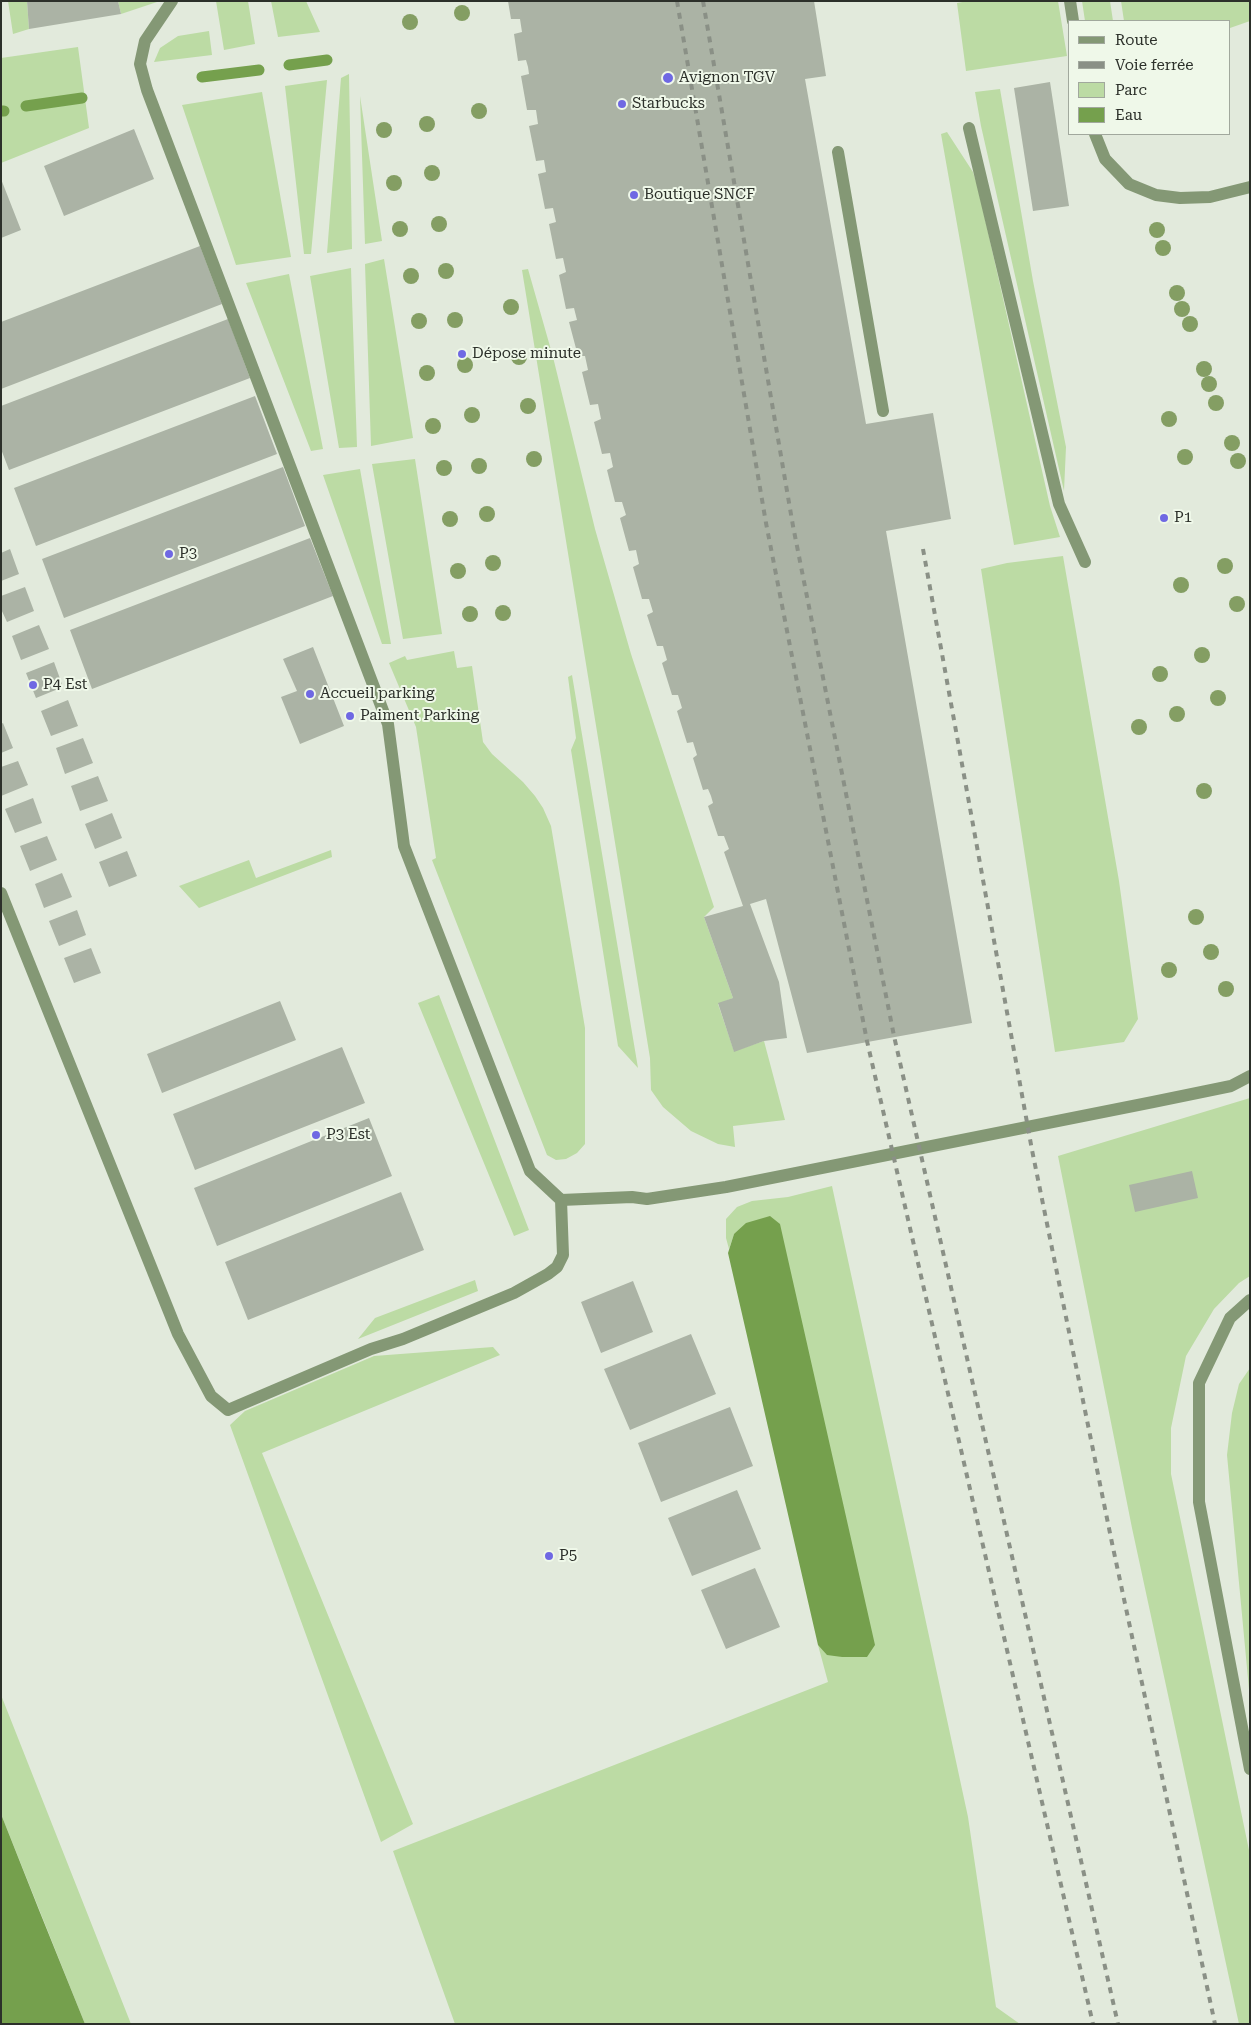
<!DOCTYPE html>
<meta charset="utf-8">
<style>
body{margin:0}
#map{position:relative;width:1251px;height:2025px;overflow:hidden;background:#e2eadc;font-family:"Roboto Serif",serif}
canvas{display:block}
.frame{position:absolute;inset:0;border:2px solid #2c302a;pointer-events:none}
.legend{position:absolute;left:1068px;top:20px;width:162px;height:115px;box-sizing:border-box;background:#eff8e9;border:1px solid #a1a89d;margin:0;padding:6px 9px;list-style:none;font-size:15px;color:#2c302a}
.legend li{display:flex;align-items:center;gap:10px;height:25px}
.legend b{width:25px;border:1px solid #a1a89d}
</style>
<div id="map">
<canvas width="1251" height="2025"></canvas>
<div class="frame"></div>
<ul class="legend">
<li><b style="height:6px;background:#849875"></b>Route</li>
<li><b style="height:6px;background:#8a9086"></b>Voie ferrée</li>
<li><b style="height:14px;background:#bcdba4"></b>Parc</li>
<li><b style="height:14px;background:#75a04d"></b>Eau</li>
</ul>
</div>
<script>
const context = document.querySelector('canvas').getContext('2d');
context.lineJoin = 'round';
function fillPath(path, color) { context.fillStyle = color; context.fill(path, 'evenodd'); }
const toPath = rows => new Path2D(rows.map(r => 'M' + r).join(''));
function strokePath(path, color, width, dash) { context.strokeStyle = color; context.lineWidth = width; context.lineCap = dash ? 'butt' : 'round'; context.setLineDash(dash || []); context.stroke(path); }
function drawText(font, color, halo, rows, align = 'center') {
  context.font = font + ' "Roboto Serif",serif'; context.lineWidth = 4; context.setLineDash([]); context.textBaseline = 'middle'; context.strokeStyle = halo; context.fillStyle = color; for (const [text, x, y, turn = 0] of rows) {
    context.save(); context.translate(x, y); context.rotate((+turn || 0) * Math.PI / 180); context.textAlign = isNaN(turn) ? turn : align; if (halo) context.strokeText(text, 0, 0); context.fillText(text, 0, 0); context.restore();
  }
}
const green = toPath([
 [8,1,27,1,29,29,13,34],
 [118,1,160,1,121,14],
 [216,1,248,1,255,44,224,50],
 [271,1,306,1,320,32,278,37],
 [968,1,1058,1,1067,56,966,71,957,3],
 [1082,1,1110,1,1113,21,1085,21],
 [1121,1,1250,1,1250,21,1230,28,1230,21,1124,21],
 [209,31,212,55,154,62,160,48,178,36],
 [78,47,89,128,1,163,1,58],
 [349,74,352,249,327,253,341,78],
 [327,80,311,254,304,254,285,86],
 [1000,89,1033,281,1066,447,1064,491,981,126,975,92],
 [262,92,291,257,236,265,182,105],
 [360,96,382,241,365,244],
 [947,132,973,172,978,188,1050,506,1060,537,1014,545,941,134],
 [384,259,413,438,371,446,365,264],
 [351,268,357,447,339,448,310,276],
 [528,269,553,357,595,529,631,654,714,907,704,917,733,998,718,1004,734,1051,764,1041,785,1120,733,1126,735,1147,718,1144,691,1131,663,1107,651,1090,650,1058,522,270],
 [289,274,323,449,311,451,246,283],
 [415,459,442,634,403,639,372,464],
 [360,469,391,644,382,644,323,475],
 [1063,556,1119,881,1138,1019,1124,1042,1055,1052,981,569,1007,563],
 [454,651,457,668,472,666,483,742,492,754,523,782,535,796,543,808,551,826,585,1028,585,1144,577,1153,566,1159,556,1160,547,1155,432,860,436,858,416,727,389,663,405,656,407,660],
 [572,675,638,1068,618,1046,571,750,576,738,568,677],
 [331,850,332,857,199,908,179,886,249,860,256,878],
 [439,995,529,1230,514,1236,418,1003],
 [1250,1098,1250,1276,1239,1283,1214,1309,1186,1356,1171,1428,1171,1474,1250,1855,1250,2024,1239,2024,1132,1528,1058,1156],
 [832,1186,968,1817,996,2007,1020,2024,455,2024,393,1851,828,1682,818,1645,842,1657,867,1657,734,1234,729,1249,726,1238,726,1219,737,1207,752,1201,788,1197],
 [475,1280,478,1291,358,1339,375,1318],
 [493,1347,500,1355,262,1453,413,1824,381,1842,230,1425,245,1411,374,1356],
 [1250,1368,1250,1700,1227,1455,1232,1413,1239,1384],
 [1,1695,131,2024,85,2024,1,1814]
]);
const water = toPath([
 [770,1216,780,1224,875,1645,867,1657,842,1657,827,1655,818,1645,728,1253,734,1234,746,1223],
 [1,1814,39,1910,85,2024,1,2024]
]);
const stream = toPath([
 [289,65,327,60],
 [202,77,259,70],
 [26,106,82,98],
 [1,111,4,111]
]);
const building = toPath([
 [27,1,118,1,121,14,29,29],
 [508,1,814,1,826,76,805,79,866,424,933,413,951,519,886,531,972,1023,807,1053,766,899,750,904,779,982,787,1038,764,1041,734,1052,718,1003,733,998,704,917,743,906,724,852,729,849,724,836,718,836,708,806,713,803,711,796,708,789,703,790,693,758,697,755,693,742,687,743,677,711,682,708,678,695,672,695,662,663,667,660,663,646,657,646,647,615,653,612,649,599,642,599,633,567,639,564,636,550,629,551,620,518,626,515,622,502,615,502,607,470,613,467,610,453,602,454,594,422,601,419,598,404,590,405,582,372,588,370,585,356,578,356,569,322,577,320,574,308,566,309,559,275,566,272,563,258,556,259,549,224,556,222,553,208,545,209,538,174,546,172,544,160,536,161,529,126,538,124,536,110,527,110,521,76,529,74,528,67,526,60,518,61,514,34,522,32,520,19,511,19],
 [1050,82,1069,206,1033,211,1014,88],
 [134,129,154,179,64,216,44,166],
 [1,179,21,230,1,238],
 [200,246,222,304,1,389,1,322],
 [228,319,250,378,9,470,1,449,1,406],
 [255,396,277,454,36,546,14,488],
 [283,467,305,526,64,618,42,559],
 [310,538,333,596,92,689,70,630],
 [10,549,19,574,1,581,1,553],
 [25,587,34,611,7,622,1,609,1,596],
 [39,625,49,649,21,660,12,636],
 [313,647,344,726,300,744,281,697,297,691,283,659],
 [54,662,63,687,36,698,26,673],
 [68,700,78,726,51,736,41,711],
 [3,723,13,748,1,753,1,724],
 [83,738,93,763,65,774,56,748],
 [18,761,28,785,1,796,1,767],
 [98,776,108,801,80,811,71,786],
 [33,798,42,823,15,833,5,809],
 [112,813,122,838,95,849,85,824],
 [47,836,57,860,30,871,20,846],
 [127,851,137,876,109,887,99,862],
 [62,873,72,897,44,908,35,884],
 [77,910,86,935,59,946,49,921],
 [91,948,101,973,74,983,64,958],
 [280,1001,296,1040,162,1093,147,1054],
 [342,1047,365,1103,195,1170,173,1114],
 [369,1118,392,1176,217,1246,194,1188],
 [1192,1171,1198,1198,1135,1212,1129,1185],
 [401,1192,424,1250,248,1320,225,1262],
 [633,1281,653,1332,601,1353,581,1302],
 [691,1334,716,1394,630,1430,604,1369],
 [730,1407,753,1466,661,1502,638,1443],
 [737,1490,761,1549,692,1576,668,1518],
 [755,1568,780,1627,726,1649,701,1590]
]);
const minor = toPath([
 [172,1,145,41,140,64,147,90,388,724,404,846,530,1171,561,1200,632,1197,647,1199,726,1187,1153,1102,1231,1086,1250,1076],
 [1070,1,1073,21],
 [969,128,1059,504,1085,562],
 [1095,134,1105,159,1129,184,1156,195,1180,198,1210,197,1250,187],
 [838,152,883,411],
 [1,893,178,1334,211,1396,228,1410,371,1349,403,1339,514,1293,548,1274,557,1267,563,1255,561,1200],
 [1250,1300,1230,1318,1199,1383,1199,1502,1250,1769]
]);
const rail = toPath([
 [677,1,766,523,867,1041,1093,2024],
 [703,1,793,526,894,1036,1118,2024],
 [923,549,1032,1150,1112,1543,1215,2024]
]);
const trees = [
 [462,13],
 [410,22],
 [479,111],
 [427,124],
 [384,130],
 [432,173],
 [394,183],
 [439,224],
 [400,229],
 [1157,230],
 [1163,248],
 [446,271],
 [411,276],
 [1177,293],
 [511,307],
 [1182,309],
 [455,320],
 [419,321],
 [1190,324],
 [519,357],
 [465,365],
 [1204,369],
 [427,373],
 [1209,384],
 [1216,403],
 [528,406],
 [472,415],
 [1169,419],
 [433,426],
 [1232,443],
 [1185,457],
 [534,459],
 [1238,461],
 [479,466],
 [444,468],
 [487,514],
 [450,519],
 [493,563],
 [1225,566],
 [458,571],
 [1181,585],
 [1237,604],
 [503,613],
 [470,614],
 [1202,655],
 [1160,674],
 [1218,698],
 [1177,714],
 [1139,727],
 [1204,791],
 [1196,917],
 [1211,952],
 [1169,970],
 [1226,989]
];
const markers = [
 [668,78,6,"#6f68e3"],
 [622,104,5,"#6f68e3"],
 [634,195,5,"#6f68e3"],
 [462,354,5,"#6f68e3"],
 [1164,518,5,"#6f68e3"],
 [169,554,5,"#6f68e3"],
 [33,685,5,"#6f68e3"],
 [310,694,5,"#6f68e3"],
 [350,716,5,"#6f68e3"],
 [316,1135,5,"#6f68e3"],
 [549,1556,5,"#6f68e3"]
];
const poiNames = [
 ["Avignon TGV",679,78],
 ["Starbucks",632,104],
 ["Boutique SNCF",644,195],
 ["Dépose minute",472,354],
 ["P1",1174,518],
 ["P3",179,554],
 ["P4 Est",43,685],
 ["Accueil parking",320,694],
 ["Paiment Parking",360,716],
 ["P3 Est",326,1135],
 ["P5",559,1556]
];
fillPath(green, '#bcdba4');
fillPath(water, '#75a04d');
strokePath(stream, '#75a04d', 11);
fillPath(building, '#abb3a5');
strokePath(minor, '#849875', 12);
strokePath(rail, '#8a9086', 4, [6, 6]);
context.fillStyle = '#849e63';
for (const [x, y] of trees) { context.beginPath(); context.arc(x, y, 8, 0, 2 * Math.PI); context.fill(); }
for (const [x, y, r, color] of markers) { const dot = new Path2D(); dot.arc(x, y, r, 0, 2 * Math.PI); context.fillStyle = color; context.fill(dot); strokePath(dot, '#eff8e9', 2); }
drawText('15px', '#2c302a', '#eff8e9', poiNames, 'left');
</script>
